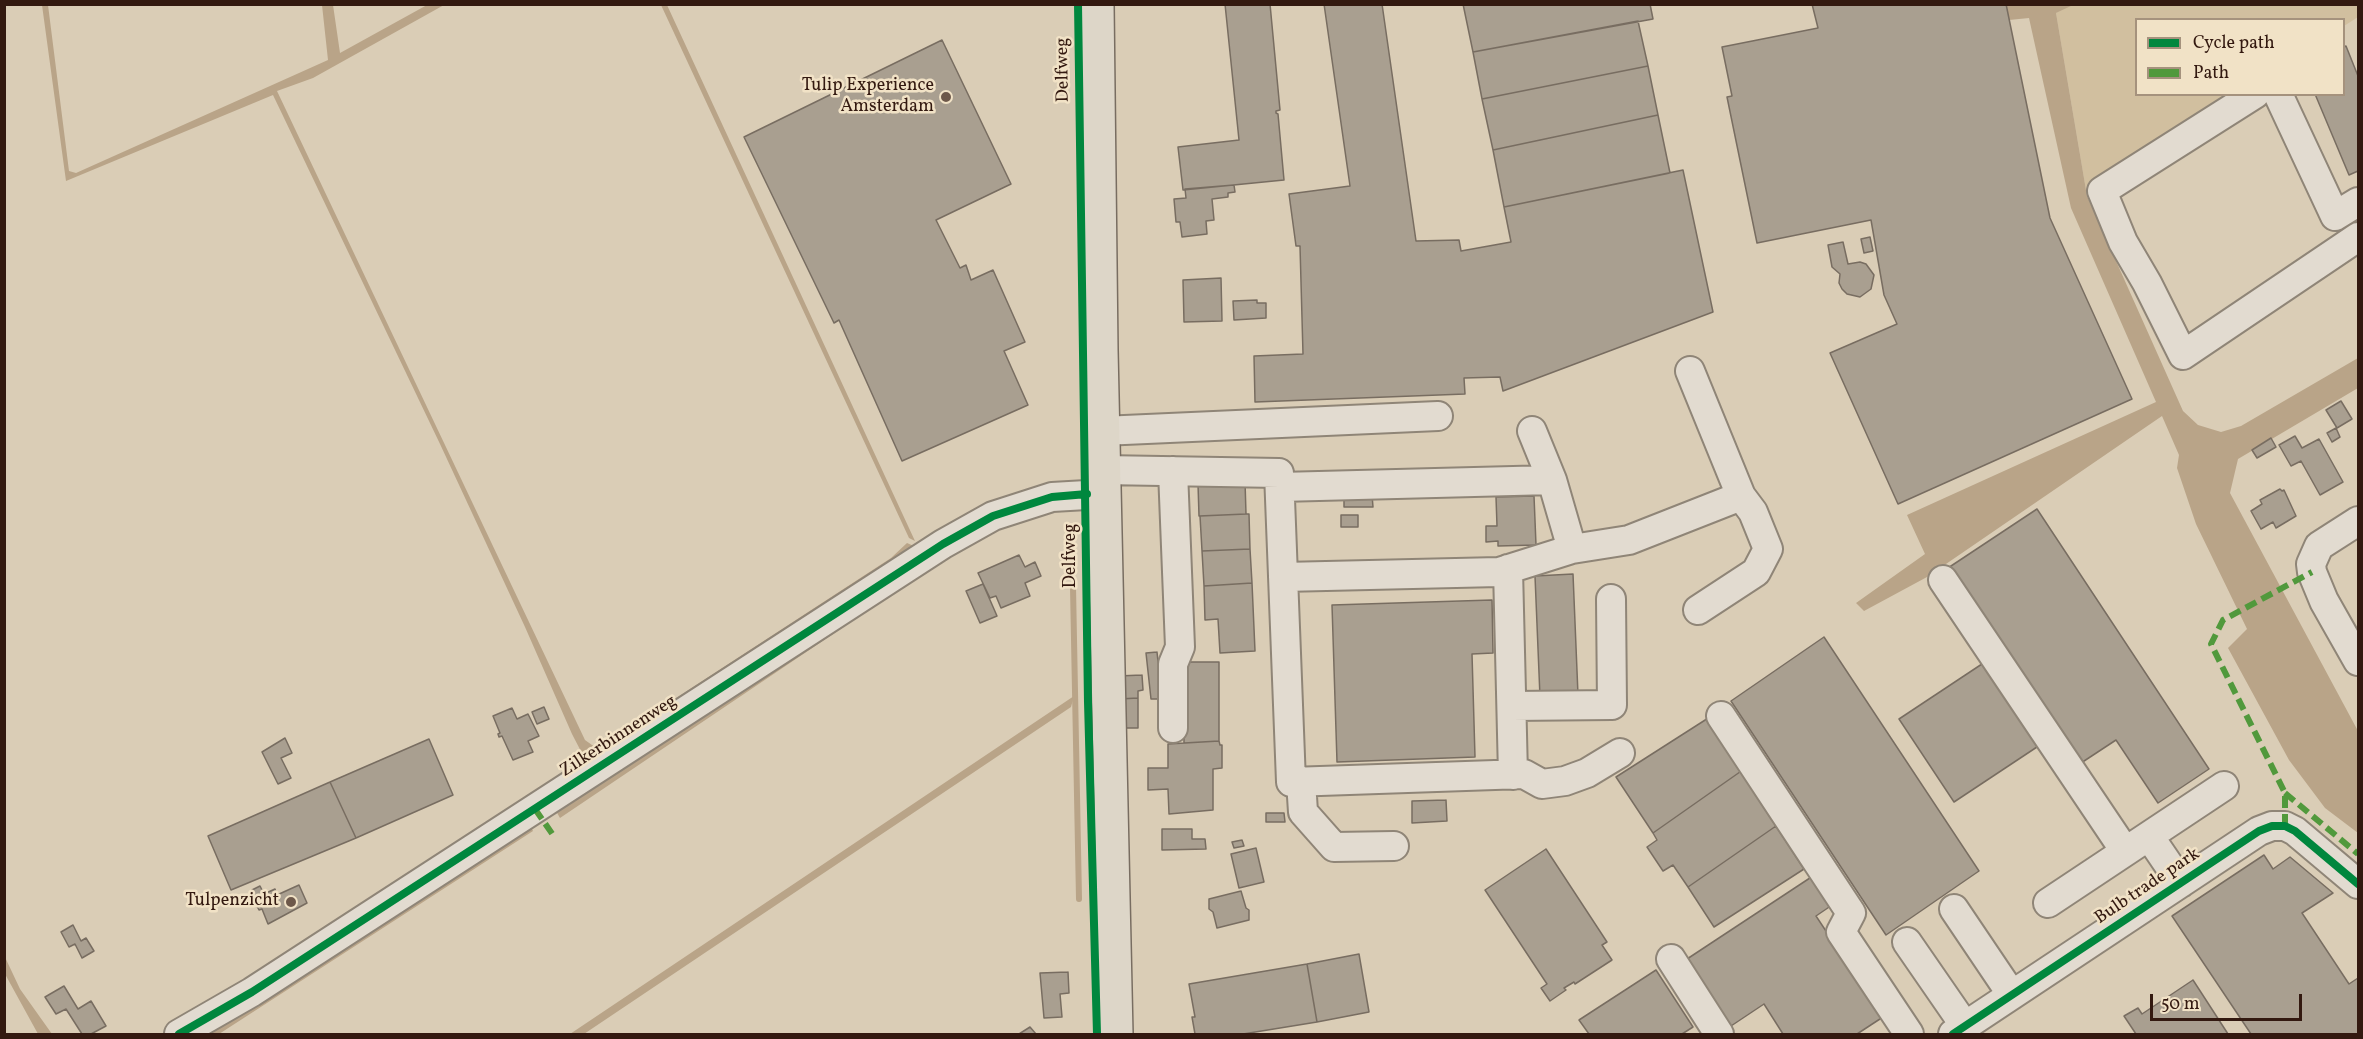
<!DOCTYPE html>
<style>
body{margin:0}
#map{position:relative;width:2363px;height:1039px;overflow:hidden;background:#dacdb6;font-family:Vollkorn,serif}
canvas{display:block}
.frame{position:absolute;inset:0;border:6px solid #331910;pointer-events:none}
.legend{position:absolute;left:2135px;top:18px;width:210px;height:78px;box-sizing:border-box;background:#f1e2c6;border:2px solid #a5927d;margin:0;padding:8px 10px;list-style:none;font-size:18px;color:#331910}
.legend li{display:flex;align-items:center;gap:12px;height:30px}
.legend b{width:30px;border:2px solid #a5927d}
.scale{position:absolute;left:2150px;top:994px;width:152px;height:27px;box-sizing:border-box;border:3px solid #331910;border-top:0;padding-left:8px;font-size:18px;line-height:21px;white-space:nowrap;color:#331910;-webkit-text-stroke:4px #f1e2c6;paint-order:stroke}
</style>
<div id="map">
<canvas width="2363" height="1039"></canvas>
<div class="frame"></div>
<ul class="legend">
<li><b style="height:8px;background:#00873e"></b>Cycle path</li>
<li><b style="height:8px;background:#51993c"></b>Path</li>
</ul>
<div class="scale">50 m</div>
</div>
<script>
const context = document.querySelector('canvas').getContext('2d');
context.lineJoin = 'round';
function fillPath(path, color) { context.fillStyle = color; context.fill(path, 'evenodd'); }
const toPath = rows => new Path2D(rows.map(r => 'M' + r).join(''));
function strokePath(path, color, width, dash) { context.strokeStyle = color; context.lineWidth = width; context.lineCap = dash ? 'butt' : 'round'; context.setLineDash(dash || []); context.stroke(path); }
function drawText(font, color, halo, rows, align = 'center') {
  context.font = font + ' Vollkorn,serif'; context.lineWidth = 5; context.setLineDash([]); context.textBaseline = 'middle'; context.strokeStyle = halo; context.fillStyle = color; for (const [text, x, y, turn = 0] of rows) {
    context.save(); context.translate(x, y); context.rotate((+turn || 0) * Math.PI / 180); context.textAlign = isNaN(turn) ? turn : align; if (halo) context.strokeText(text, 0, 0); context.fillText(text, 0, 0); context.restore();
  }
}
const green = toPath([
 [2073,4,2358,5,2358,17,2344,26,2344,20,2136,20,2136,94,2236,95,2087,196,2056,13]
]);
const water = toPath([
 [42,5,48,5,69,171,76,173,328,60,322,5,333,5,340,53,427,5,444,5,313,78,277,91,585,740,592,745,601,747,891,558,907,543,916,547,586,761,572,734,525,627,440,444,273,95,66,181],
 [661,5,667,5,915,541,909,538],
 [2006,5,2073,5,2056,13,2087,196,2183,411,2198,425,2221,432,2241,426,2358,358,2358,388,2238,459,2230,493,2358,731,2358,833,2325,808,2289,760,2228,648,2247,629,2196,524,2177,468,2179,455,2162,416,1927,577,1864,611,1856,603,1925,554,1907,515,2156,402,2071,208,2029,18,2009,20],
 [872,604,873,607,560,818,556,811],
 [1074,696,1071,707,584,1034,570,1034],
 [531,827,533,831,219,1034,201,1034],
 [4,955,20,989,52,1034,38,1034,5,974]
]);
const stream = toPath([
 [1073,587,1079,899]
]);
const building = toPath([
 [1225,4,1270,4,1280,110,1276,111,1276,113,1278,114,1284,180,1183,190,1178,147,1239,140,1225,4],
 [1324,4,1382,4,1416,241,1459,240,1461,251,1511,242,1504,207,1683,170,1713,312,1503,391,1500,377,1464,378,1465,394,1255,402,1254,356,1303,354,1300,246,1296,246,1289,194,1350,186,1324,4],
 [1463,4,1650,4,1653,19,1473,52,1463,4],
 [1812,4,2006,4,2050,218,2132,399,1898,504,1830,353,1897,324,1884,295,1871,220,1757,243,1727,97,1732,96,1722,47,1818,28,1812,4],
 [1638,21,1648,66,1482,99,1473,52,1638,21],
 [942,40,1011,184,936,220,960,268,966,265,971,280,993,270,1025,342,1004,351,1028,405,902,461,839,320,834,323,744,137,942,40],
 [2346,46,2358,76,2358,171,2349,175,2315,94,2344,94,2344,47,2346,46],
 [1648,66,1658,115,1493,150,1482,99,1648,66],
 [1658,115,1670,173,1504,207,1493,150,1658,115],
 [1234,185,1235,192,1228,193,1228,197,1212,199,1214,220,1206,221,1207,234,1182,237,1180,222,1176,222,1174,199,1186,198,1185,189,1234,185],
 [1870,237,1873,251,1864,253,1861,239,1870,237],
 [1843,242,1848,264,1860,262,1866,264,1874,275,1871,289,1860,297,1847,294,1842,289,1839,283,1840,274,1832,267,1828,245,1843,242],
 [1221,278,1222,321,1184,322,1183,280,1221,278],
 [1257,300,1257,303,1266,303,1266,318,1234,320,1233,301,1257,300],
 [2341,401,2352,419,2337,428,2326,410,2341,401],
 [2336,428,2340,437,2332,442,2327,433,2336,428],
 [2295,436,2302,448,2319,439,2343,482,2320,495,2301,461,2291,466,2279,445,2295,436],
 [2271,438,2276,447,2257,458,2252,450,2271,438],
 [1245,481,1246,514,1199,516,1198,484,1245,481],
 [2280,489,2282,491,2284,490,2296,516,2276,528,2273,522,2261,529,2251,511,2262,504,2260,500,2280,489],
 [1372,495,1373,507,1344,507,1344,496,1372,495],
 [1534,496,1536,545,1498,546,1498,541,1486,542,1486,526,1497,526,1496,497,1534,496],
 [2037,509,2209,769,2158,803,2116,740,2078,765,1948,568,2037,509],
 [1246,514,1249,514,1250,549,1202,551,1200,516,1246,514],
 [1341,515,1358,515,1358,527,1341,527,1341,515],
 [1250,549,1252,583,1204,586,1202,551,1250,549],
 [1019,555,1025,567,1035,562,1041,576,1025,583,1030,596,1001,608,996,596,990,598,978,573,1019,555],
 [1573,574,1578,695,1540,697,1535,576,1573,574],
 [1252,583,1255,651,1220,653,1218,619,1205,620,1204,586,1252,583],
 [983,584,997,616,980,623,966,591,983,584],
 [1492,600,1493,653,1472,654,1475,757,1337,762,1332,605,1492,600],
 [1824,637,1979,871,1886,935,1731,701,1824,637],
 [1157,652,1162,699,1151,699,1146,653,1157,652],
 [1988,660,2043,743,1954,802,1899,719,1988,660],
 [1183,662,1219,662,1219,741,1184,743,1183,662],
 [1142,675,1143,690,1138,691,1138,698,1119,699,1118,676,1142,675],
 [1138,698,1138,728,1119,728,1119,699,1138,698],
 [544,707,549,719,537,724,532,712,544,707],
 [512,708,517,719,528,714,539,736,528,741,533,752,513,760,502,736,499,737,498,734,500,733,493,716,512,708],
 [1713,715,1747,767,1653,833,1616,777,1713,715],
 [285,738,292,753,281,758,291,778,278,784,262,752,285,738],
 [429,739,453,795,356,838,330,782,429,739],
 [1219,741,1220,745,1222,745,1222,768,1213,769,1213,810,1169,814,1168,789,1148,790,1148,768,1168,768,1168,744,1219,741],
 [1747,767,1762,790,1755,794,1776,826,1688,887,1673,865,1663,871,1647,847,1657,840,1653,833,1747,767],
 [330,782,356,838,231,890,208,836,330,782],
 [1446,800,1447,821,1412,823,1412,801,1446,800],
 [1266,813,1284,813,1285,822,1266,822,1266,813],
 [1776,826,1804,869,1714,927,1688,887,1776,826],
 [1162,829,1192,829,1192,839,1205,839,1206,849,1162,850,1162,829],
 [1242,840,1244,846,1234,848,1232,842,1242,840],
 [1256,848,1264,882,1239,888,1231,854,1256,848],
 [1546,849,1607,942,1602,945,1612,960,1575,984,1574,982,1564,988,1566,990,1550,1001,1541,988,1547,984,1485,890,1546,849],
 [2264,855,2273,869,2290,857,2333,893,2302,913,2349,984,2358,978,2358,1034,2251,1034,2172,916,2264,855],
 [1819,872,1838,901,1816,916,1883,1017,1857,1034,1783,1034,1764,1004,1728,1028,1684,961,1819,872],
 [299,885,307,903,268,924,262,909,259,910,253,899,256,898,252,890,260,886,264,894,275,889,277,895,299,885],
 [1241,891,1246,908,1249,910,1249,920,1217,928,1213,912,1209,909,1209,899,1241,891],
 [73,925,81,941,86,938,94,951,82,958,75,944,69,947,61,932,73,925],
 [1359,954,1369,1012,1317,1022,1307,964,1359,954],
 [1307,964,1317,1022,1243,1034,1195,1034,1192,1017,1195,1017,1189,984,1307,964],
 [1656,970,1693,1027,1682,1034,1589,1034,1579,1020,1656,970],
 [1068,972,1069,993,1060,994,1062,1017,1044,1018,1040,973,1068,972],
 [2193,980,2228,1034,2136,1034,2124,1016,2138,1008,2142,1014,2193,980],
 [64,986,78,1009,91,1001,106,1026,91,1034,82,1034,66,1009,56,1014,45,997,64,986],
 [1030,1027,1036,1034,1019,1034,1030,1027]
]);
const minor = toPath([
 [2255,94,2102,191,2123,242,2147,283,2183,355,2358,237],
 [2278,94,2335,216,2358,202],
 [1102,431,1438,416],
 [1532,431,1552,480],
 [1103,470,1279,473,1291,782,1524,774,1542,784,1565,781,1587,773,1620,753],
 [1280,487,1552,480,1572,549,1499,572,1283,577],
 [2358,521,2319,546,2311,564,2312,572,2324,601,2358,661],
 [1572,549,1629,540,1741,496,1690,371],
 [1508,569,1513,775],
 [1943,580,2125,851],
 [1698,610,1756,572,1768,549,1753,512,1741,496],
 [1512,706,1612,705,1611,599],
 [1721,716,1851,913,1841,932,1909,1034],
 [1173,728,1173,664,1180,647,1173,471],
 [1301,781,1303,812,1334,847,1394,846],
 [2149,836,2181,883],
 [2048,903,2224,786],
 [1954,909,2012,995],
 [1907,942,1965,1026],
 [1671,959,1719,1034],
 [179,1034,252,992,943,544,993,516,1052,497,1104,494],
 [1953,1034,2259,831,2272,826,2285,826,2295,831,2358,884]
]);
const major = toPath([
 [1097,4,1101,350,1116,1034]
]);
const quiet = toPath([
 [2285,793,2358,854],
 [535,809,553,835],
 [2285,826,2285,793,2211,644,2223,620,2312,572]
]);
const cycleway = toPath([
 [1078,4,1088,702,1097,1034],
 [179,1034,252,992,943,544,993,516,1052,497,1087,494],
 [1953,1034,2259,831,2272,826,2285,826,2295,831,2358,884]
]);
const markers = [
 [946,97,6,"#6d584a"],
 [291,902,6,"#6d584a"]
];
const streetNames = [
 ["Delfweg",1064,70,-91],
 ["Delfweg",1072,556,-90],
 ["Zilkerbinnenweg",619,737,-33],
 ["Bulb trade park",2148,887,-34]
];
const poiNames = [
 ["Tulip Experience",934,87],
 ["Amsterdam",934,108],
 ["Tulpenzicht",279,902]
];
fillPath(green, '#d1bf9f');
fillPath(water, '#b9a488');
strokePath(stream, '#b9a488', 6);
fillPath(building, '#a99f90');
strokePath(building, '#786d61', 1.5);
strokePath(minor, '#8f8577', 32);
strokePath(major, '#786d61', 36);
strokePath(minor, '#e2dbd0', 28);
strokePath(major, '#ddd6c8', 33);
strokePath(quiet, '#51993c', 6, [12, 6]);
strokePath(cycleway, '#00873e', 8);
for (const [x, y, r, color] of markers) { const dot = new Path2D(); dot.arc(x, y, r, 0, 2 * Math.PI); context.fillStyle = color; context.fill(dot); strokePath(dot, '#f1e2c6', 2); }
drawText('18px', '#331910', '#f1e2c6', streetNames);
drawText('18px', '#331910', '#f1e2c6', poiNames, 'right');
</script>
